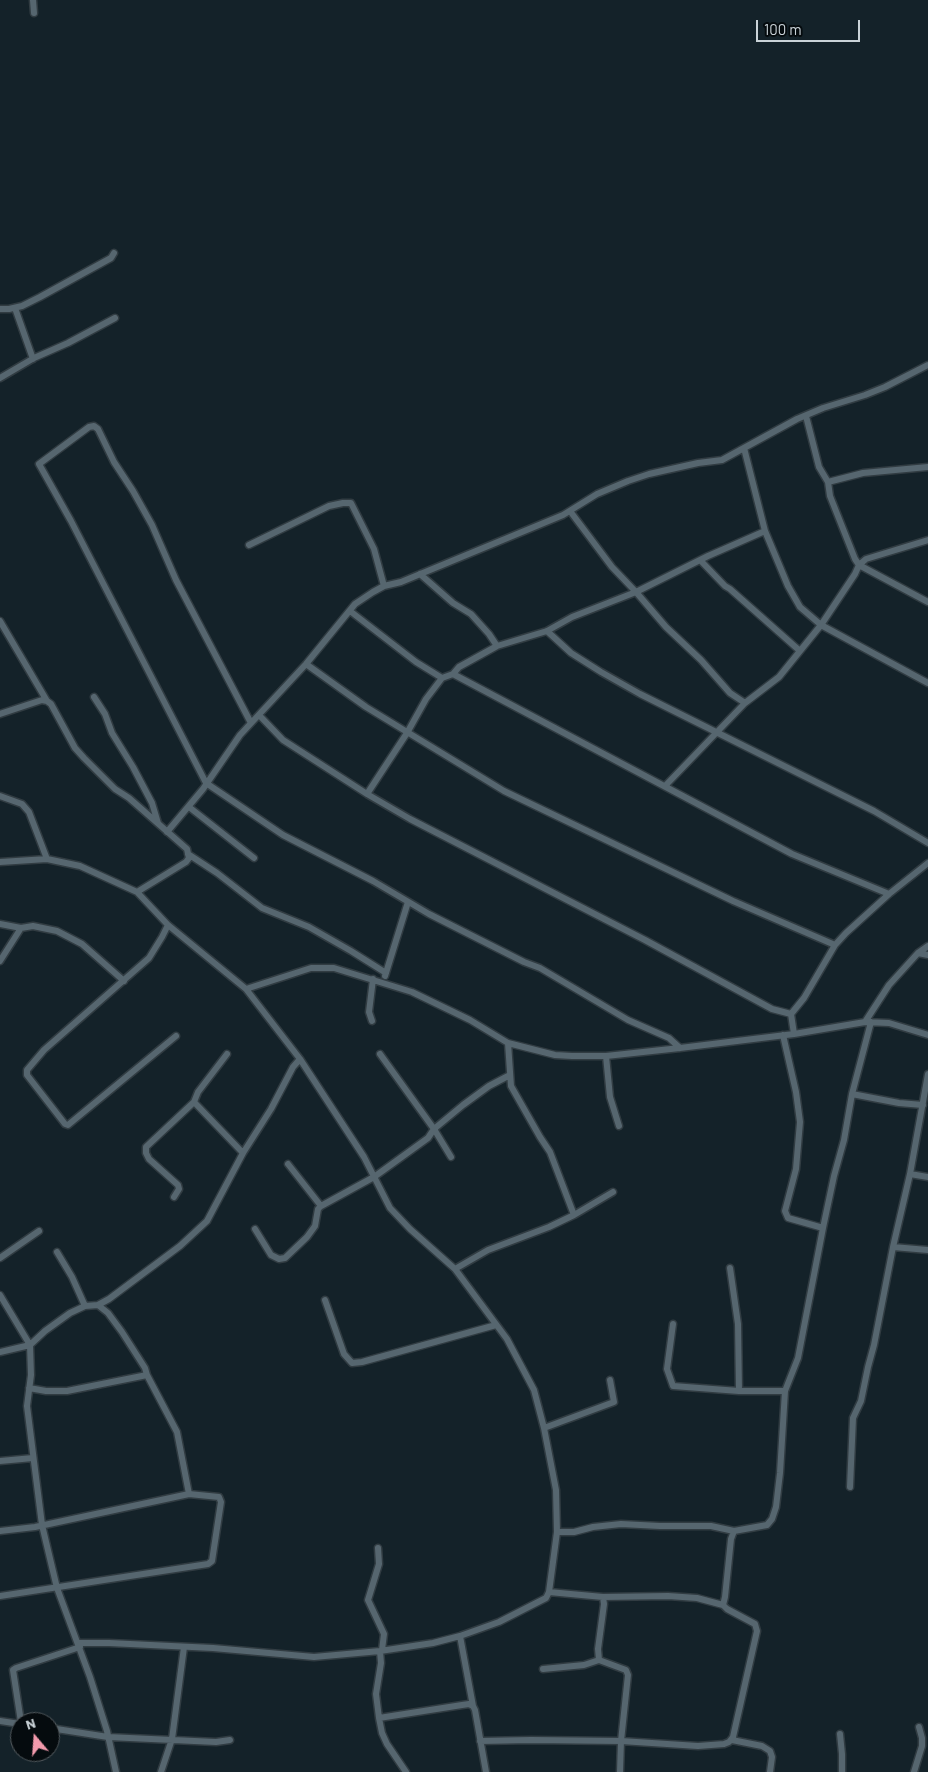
<!DOCTYPE html>
<style>
body{margin:0}
#map{position:relative;width:928px;height:1772px;overflow:hidden;background:#142229;font-family:Barlow,sans-serif}
canvas{display:block}
.north{position:absolute;left:10px;top:1712px;width:50px;height:50px;box-sizing:border-box;background:#050b0e;border:1px solid #545b5f;border-radius:50%;rotate:342deg;font-size:14px;font-weight:700;line-height:20px;text-align:center;color:#cad3d8}
.north::after{content:'';display:block;margin:auto;width:18px;height:22px;background:#f29aac;clip-path:polygon(50% 0,100% 100%,50% 72%,0 100%)}
.scale{position:absolute;left:756px;top:20px;width:104px;height:22px;box-sizing:border-box;border:2px solid #cad3d8;border-top:0;padding-left:6px;font-size:15px;line-height:18px;white-space:nowrap;color:#cad3d8;-webkit-text-stroke:4px #050b0e;paint-order:stroke}
</style>
<div id="map">
<canvas width="928" height="1772"></canvas>
<div class="north">N</div>
<div class="scale">100 m</div>
</div>
<script>
const context = document.querySelector('canvas').getContext('2d');
context.lineJoin = 'round';
const toPath = rows => new Path2D(rows.map(r => 'M' + r).join(''));
function strokePath(path, color, width, dash) { context.strokeStyle = color; context.lineWidth = width; context.lineCap = dash ? 'butt' : 'round'; context.setLineDash(dash || []); context.stroke(path); }
const street = toPath([
 [33,0,34,13],
 [15,308,33,359],
 [0,309,9,309,22,306,40,297,111,258,114,253],
 [0,378,34,358,68,343,115,318],
 [806,416,819,467,828,482,830,496,855,559,859,565,928,602],
 [744,448,765,531,788,586,800,607,821,625,928,683],
 [828,482,863,473,928,467],
 [570,511,612,567,636,592,666,627,701,660,730,693,745,703],
 [249,545,329,506,343,503,351,503,374,549,384,586],
 [701,561,725,586,730,589,800,651],
 [420,574,453,603,471,614,489,634,497,646],
 [350,611,416,662,442,678],
 [0,621,47,701],
 [547,631,571,653,601,672,640,694,874,811,928,843],
 [306,664,366,707,504,791,733,901,835,945],
 [453,674,792,854,889,894],
 [94,697,105,714,112,733,133,767,152,803,158,823],
 [0,714,42,700,47,701,51,704,75,748,84,758,115,789,129,798,187,849,189,858,186,862,137,892],
 [259,715,283,740,367,794,410,819,645,940,772,1009,791,1014],
 [251,723,176,580,152,525,133,491,114,462,98,429,94,426,89,427,39,464,71,521,206,783,283,835,373,881,429,914,524,962,540,968,628,1020,669,1038,680,1048],
 [665,786,745,703,779,677,821,625,855,574,859,565,866,559,928,540],
 [367,794,407,733,426,699,442,678,453,674,459,667,497,646,547,631,572,617,636,592,708,556,765,531],
 [0,796,22,804,29,812,47,859],
 [189,807,254,858],
 [167,832,203,789,240,735,306,664,355,604,373,592,384,586,401,582,563,515,597,494,628,481,649,474,698,463,722,460,797,419,823,408,865,395,885,387,928,365],
 [188,854,217,873,262,908,309,927,351,951,386,973],
 [0,862,47,859,80,866,137,892,168,925,246,989,300,1059,364,1157,390,1208,410,1229,455,1269,507,1339,534,1390,544,1428,556,1490,557,1532,549,1592,546,1598,499,1622,460,1636,433,1643,380,1651,314,1657,213,1648,109,1643,79,1643],
 [0,924,21,928,0,961],
 [168,925,162,937,149,958,44,1050,27,1070,27,1075,65,1124,68,1125,176,1036],
 [21,928,33,926,57,931,82,944,124,981],
 [918,953,928,955],
 [385,976,408,902],
 [246,989,311,968,334,968,412,992,470,1020,508,1043,555,1055,572,1056,606,1056,680,1048,794,1034,865,1022,889,1023,928,1035],
 [791,1014,804,998,835,945,846,933,889,894,928,863],
 [791,1014,794,1034],
 [372,1021,369,1012,373,979],
 [865,1022,889,985,918,953,928,946],
 [783,1035,796,1092,800,1122,796,1169,785,1211,788,1218,823,1228],
 [508,1043,511,1086,540,1137,550,1152,574,1215],
 [227,1054,198,1092,194,1102,243,1153],
 [606,1056,610,1097,619,1126],
 [852,1094,899,1103,923,1105],
 [451,1157,434,1129,463,1105,489,1086,510,1075],
 [288,1164,321,1206],
 [910,1174,928,1177],
 [174,1197,179,1189,178,1185,149,1159,146,1153,146,1147,194,1102],
 [255,1229,271,1255,279,1259,285,1258,307,1237,315,1226,318,1209,321,1206,374,1177,428,1138,434,1129,380,1054],
 [893,1247,928,1250],
 [57,1252,72,1277,85,1306,70,1313,45,1331,30,1345,31,1375,27,1406,42,1525,57,1588,90,1677,107,1731,116,1772],
 [0,1258,39,1231],
 [730,1268,738,1324,739,1391],
 [455,1269,488,1250,549,1227,574,1215,613,1192],
 [0,1295,30,1345,0,1352],
 [325,1300,344,1354,352,1363,362,1362,496,1325],
 [98,1305,108,1313,122,1332,145,1368,147,1375],
 [85,1306,98,1305,109,1299,180,1246,207,1221,243,1153,271,1109,293,1067,300,1059],
 [673,1324,667,1369,673,1386,739,1391,785,1391],
 [29,1388,46,1391,67,1391,147,1375,177,1432,189,1494],
 [544,1428,614,1402,610,1380],
 [0,1461,33,1458],
 [850,1487,853,1418,861,1401,868,1367,874,1345,893,1247,910,1174,928,1074],
 [0,1531,35,1527,189,1494,219,1497,221,1502,212,1561,208,1564,0,1596],
 [557,1532,574,1532,593,1527,621,1524,660,1526,711,1526,734,1531,767,1525,772,1519,776,1507,780,1473,785,1391,798,1358,823,1228,834,1176,844,1140,852,1094,871,1022],
 [378,1548,379,1564,368,1600,384,1634,382,1650],
 [723,1605,725,1597,731,1539,734,1531],
 [460,1636,473,1706],
 [380,1651,381,1663,376,1694,379,1718,382,1733,387,1744,406,1772],
 [599,1660,598,1649,604,1604,603,1597],
 [543,1669,584,1665,599,1660,626,1670,628,1675,621,1741,620,1772],
 [379,1718,462,1705,469,1704,473,1706,475,1710,486,1772],
 [0,1721,20,1724],
 [21,1722,13,1670,16,1668,80,1647],
 [50,1728,108,1737,216,1742,230,1740],
 [840,1734,842,1754,842,1772],
 [732,1740,762,1746,770,1751,772,1757,770,1772],
 [480,1741,531,1740,621,1741,698,1746,724,1744,729,1742,733,1737,757,1631,755,1624,727,1609,723,1605,697,1598,668,1596,603,1597,549,1592],
 [161,1772,172,1739,184,1647],
 [914,1772,922,1746,922,1738,919,1727]
]);
strokePath(street, '#313c42', 9);
strokePath(street, '#56666f', 6);
</script>
